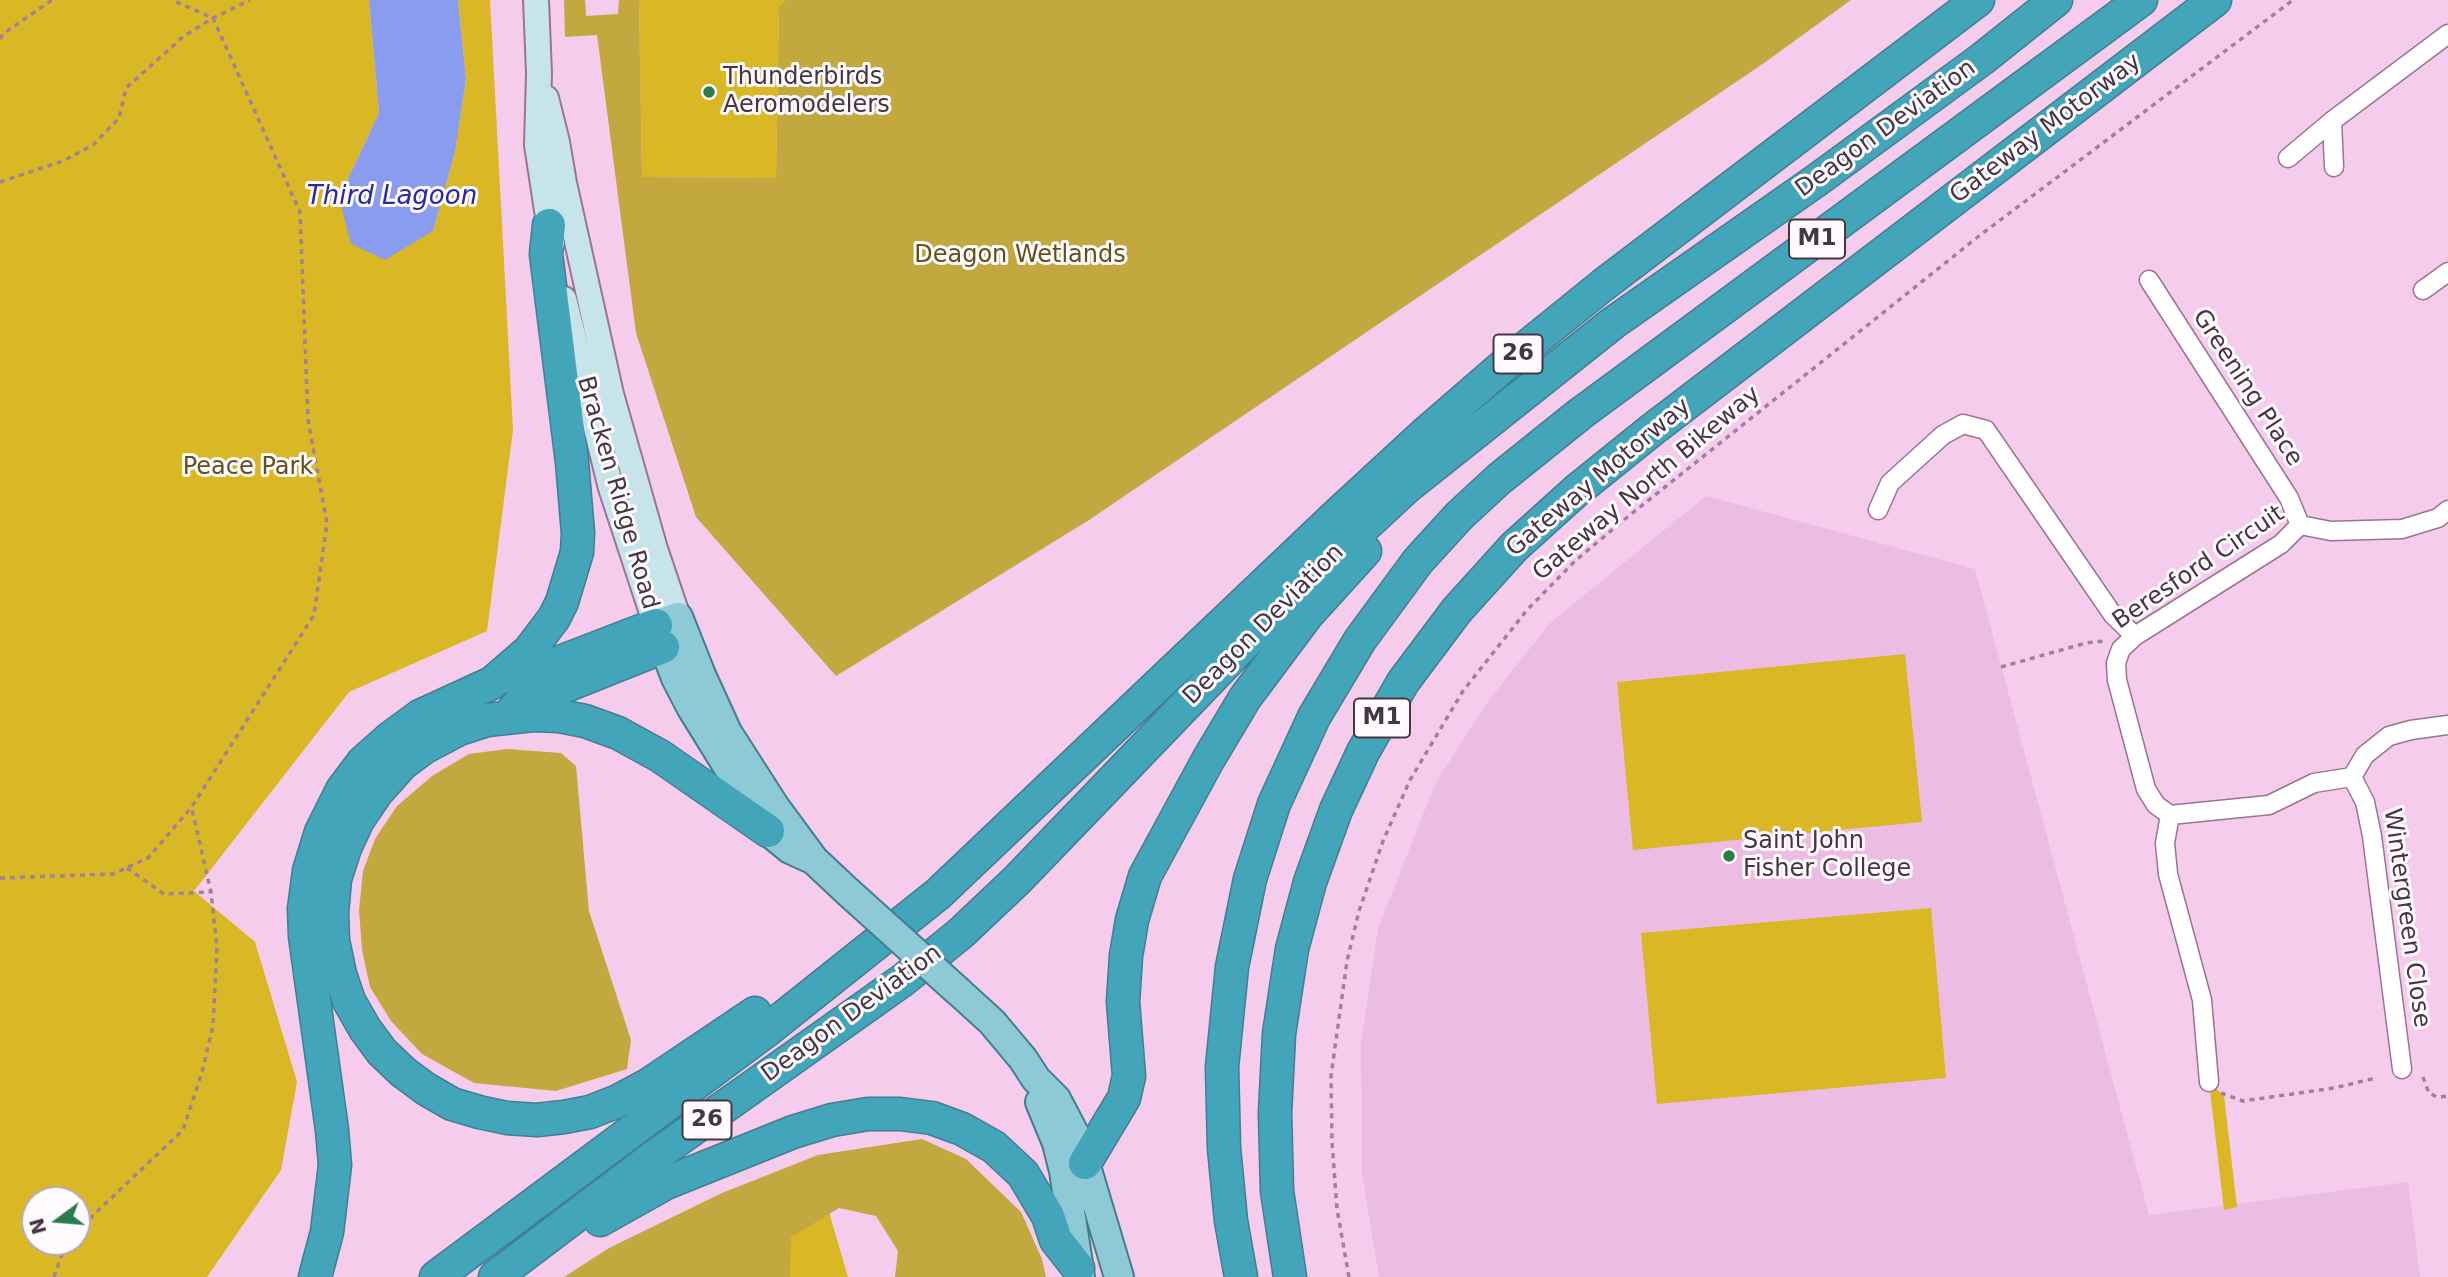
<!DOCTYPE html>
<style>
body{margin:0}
#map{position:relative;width:2448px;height:1277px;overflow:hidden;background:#f5ccec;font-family:"DejaVu Sans",sans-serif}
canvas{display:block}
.north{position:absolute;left:21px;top:1186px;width:70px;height:70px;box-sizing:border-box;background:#fefafd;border:2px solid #b4abb3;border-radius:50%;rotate:254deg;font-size:19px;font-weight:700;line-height:28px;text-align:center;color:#463543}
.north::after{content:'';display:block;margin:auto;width:24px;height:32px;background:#2c7b4c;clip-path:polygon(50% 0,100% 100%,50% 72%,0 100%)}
</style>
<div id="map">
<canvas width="2448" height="1277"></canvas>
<div class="north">N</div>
</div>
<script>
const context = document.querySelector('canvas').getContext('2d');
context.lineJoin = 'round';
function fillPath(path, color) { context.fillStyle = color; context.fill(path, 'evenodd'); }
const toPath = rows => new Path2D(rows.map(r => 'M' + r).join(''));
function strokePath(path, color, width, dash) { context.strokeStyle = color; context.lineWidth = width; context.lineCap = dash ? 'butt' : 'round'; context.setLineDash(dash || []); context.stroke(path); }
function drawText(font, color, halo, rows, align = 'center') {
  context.font = font + ' "DejaVu Sans",sans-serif'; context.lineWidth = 6; context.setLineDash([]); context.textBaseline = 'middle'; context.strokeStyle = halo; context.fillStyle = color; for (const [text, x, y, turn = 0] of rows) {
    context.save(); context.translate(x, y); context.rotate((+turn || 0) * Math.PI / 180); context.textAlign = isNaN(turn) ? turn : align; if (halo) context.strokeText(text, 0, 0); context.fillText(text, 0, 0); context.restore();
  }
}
const built = toPath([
 [1706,496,1975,569,2149,1215,2408,1182,2420,1277,1379,1277,1362,1173,1361,1044,1378,929,1435,784,1486,704,1550,623]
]);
const green = toPath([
 [0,0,369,0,379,113,339,198,433,231,455,152,466,79,458,0,490,0,513,430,487,631,349,692,194,891,255,942,297,1082,281,1170,207,1277,0,1277],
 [35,1200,77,1200,77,1242,35,1242],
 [639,0,785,0,779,8,776,178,642,177],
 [1905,654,1922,822,1633,850,1617,682],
 [1931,908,1946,1078,1657,1104,1641,933],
 [2209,1082,2224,1096,2237,1207,2224,1210],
 [826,1202,848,1277,656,1277]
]);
const forest = toPath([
 [564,0,585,0,586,16,618,14,619,0,639,0,642,177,776,178,779,7,785,0,1851,0,1764,63,1089,520,836,676,696,517,636,333,597,35,565,37],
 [507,749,561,753,576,766,589,911,631,1040,627,1069,556,1091,474,1083,422,1054,391,1021,370,987,362,950,359,910,363,871,375,839,397,806,432,776,469,754],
 [922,1139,966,1159,1021,1212,1042,1259,1046,1277,895,1277,898,1251,876,1216,839,1208,791,1237,790,1277,564,1277,609,1248,722,1193,818,1155]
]);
const water = toPath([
 [369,0,458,0,466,79,455,152,433,231,385,260,351,244,339,198,379,113]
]);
const path = toPath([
 [0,39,3,34,52,0],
 [0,182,63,161,93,145,119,118,126,88,184,36,213,18,250,0],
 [2001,667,2086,643,2105,641],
 [127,868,164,894,211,892],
 [0,878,113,874,148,858,191,808,314,615,327,523,308,420,300,212,213,18,172,0],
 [2423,1077,2429,1093,2437,1097,2448,1096],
 [2221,1093,2243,1101,2334,1088,2376,1078],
 [77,1234,86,1222,183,1130,202,1072,213,1026,217,947,211,892,192,809],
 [54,1277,62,1254,71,1242],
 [1349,1277,1337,1209,1332,1142,1331,1076,1347,961,1359,911,1383,841,1410,780,1463,691,1527,610,1575,561,1625,519,1979,236,2293,0]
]);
const street = toPath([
 [2332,121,2334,167],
 [2288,158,2332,121,2448,34],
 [2149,280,2289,498,2300,525],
 [2423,290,2448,272],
 [1878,510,1890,483,1943,435,1963,424,1986,430,2113,615,2135,636],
 [2448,510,2438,518,2402,529,2331,531,2300,525,2281,544,2135,636,2121,649,2116,663,2117,680,2146,789,2156,805,2170,815,2269,805,2314,783,2352,777,2365,755,2389,736,2411,730,2448,725],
 [2352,777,2365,802,2372,836,2402,1069],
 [2170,815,2165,843,2168,874,2202,1000,2209,1082]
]);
const secondary = toPath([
 [536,0,539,73,537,145,552,243],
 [546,98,557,142,564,183,611,394,655,549,678,617],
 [564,299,611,488,656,625]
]);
const primary = toPath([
 [814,860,790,849,768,831,763,815,733,775,691,707,676,678,656,625,678,617,701,675,727,732,775,807,814,860,847,891],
 [959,992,992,1022,1023,1059,1036,1079,1056,1099,1077,1139,1085,1163,1119,1277],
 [1040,1102,1057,1143,1064,1171,1080,1277]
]);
const highway = toPath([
 [503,676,521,677,656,625],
 [511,713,518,705,663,647],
 [755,1013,648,1085,618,1101,590,1112,564,1117,537,1120,507,1118,479,1112,452,1104,426,1089,403,1072,382,1052,365,1029,349,1001,340,974,333,941,332,913,335,879,345,848,358,820,377,792,402,764,425,747,459,729,487,720,533,715,559,716,585,721,618,733,660,756,768,831],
 [1085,1163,1124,1098,1129,1076,1123,1002,1126,956,1132,920,1145,876,1208,760,1245,698,1307,615,1365,551],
 [600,1220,666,1183,793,1132,832,1120,868,1114,900,1114,932,1118,962,1129,994,1147,1023,1174,1048,1216,1056,1240,1078,1268],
 [315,1277,327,1232,335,1165,332,1130,305,936,304,909,309,871,321,832,342,790,363,762,390,738,420,716,492,683,529,651,554,618,562,602,577,552,578,533,572,462,546,254,549,225],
 [436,1277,766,1031,938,894,1339,513,1427,432,1509,361,1603,285,1978,0],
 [495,1277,655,1156,903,980,961,933,1017,880,1300,586,1408,486,1613,323,1817,180,1982,59,2056,0],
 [1241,1277,1231,1221,1224,1148,1222,1067,1232,967,1250,879,1274,804,1314,717,1360,640,1418,561,1459,516,1499,479,1580,414,2141,0],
 [1290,1277,1277,1191,1275,1113,1279,1034,1292,949,1310,882,1336,810,1363,752,1403,682,1457,610,1514,547,1576,491,1653,429,2215,0]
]);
const primaryBridge = toPath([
 [847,891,959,992]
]);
const markers = [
 [709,92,7,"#2c7b4c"],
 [1729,856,7,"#2c7b4c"]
];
const shields = [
 [1817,239,56],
 [1518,354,49],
 [1382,718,56],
 [707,1120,49]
];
const shieldNames = [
 ["M1",1817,239],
 ["26",1518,354],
 ["M1",1382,718],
 ["26",707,1120]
];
const poiNames = [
 ["Thunderbirds",723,78],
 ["Aeromodelers",723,106],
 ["Saint John",1743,842],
 ["Fisher College",1743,870]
];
const streetNames = [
 ["Deagon Deviation",1886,129,-36],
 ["Gateway Motorway",2046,129,-37],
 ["Greening Place",2247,388,57],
 ["Gateway Motorway",1599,478,-40],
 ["Gateway North Bikeway",1647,484,-40],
 ["Bracken Ridge Road",617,493,74],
 ["Beresford Circuit",2199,568,-34],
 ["Deagon Deviation",1264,625,-45],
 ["Wintergreen Close",2406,918,82],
 ["Deagon Deviation",852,1014,-36]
];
const parkNames = [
 ["Deagon Wetlands",1020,256],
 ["Peace Park",248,468]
];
const waterNames = [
 ["Third Lagoon",392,197]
];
fillPath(built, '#ecbce2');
fillPath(green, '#dab725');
fillPath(forest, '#c3a73f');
fillPath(water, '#8a9cf0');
strokePath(street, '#9a7492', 21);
strokePath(secondary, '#9a7492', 28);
strokePath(primary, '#437e90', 32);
strokePath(highway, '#437e90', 35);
strokePath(path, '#9f8199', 3.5, [5, 5]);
strokePath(street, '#fff', 18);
strokePath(secondary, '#c6e4ea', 24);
strokePath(primary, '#8ec9d6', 28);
strokePath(highway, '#42a5ba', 32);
strokePath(primaryBridge, '#437e90', 32, []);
strokePath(primaryBridge, '#8ec9d6', 28);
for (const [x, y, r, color] of markers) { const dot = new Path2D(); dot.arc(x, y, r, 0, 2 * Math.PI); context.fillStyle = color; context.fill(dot); strokePath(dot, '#fefafd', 2.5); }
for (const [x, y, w] of shields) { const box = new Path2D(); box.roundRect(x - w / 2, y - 19.5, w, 39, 5); context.fillStyle = '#fefafd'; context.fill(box); strokePath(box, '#463543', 2); }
drawText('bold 23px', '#463543', null, shieldNames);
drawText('24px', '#463543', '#fefafd', poiNames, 'left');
drawText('24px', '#463543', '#fefafd', streetNames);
drawText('24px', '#61521c', '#fefafd', parkNames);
drawText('italic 26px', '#2b28a1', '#fefafd', waterNames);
</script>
